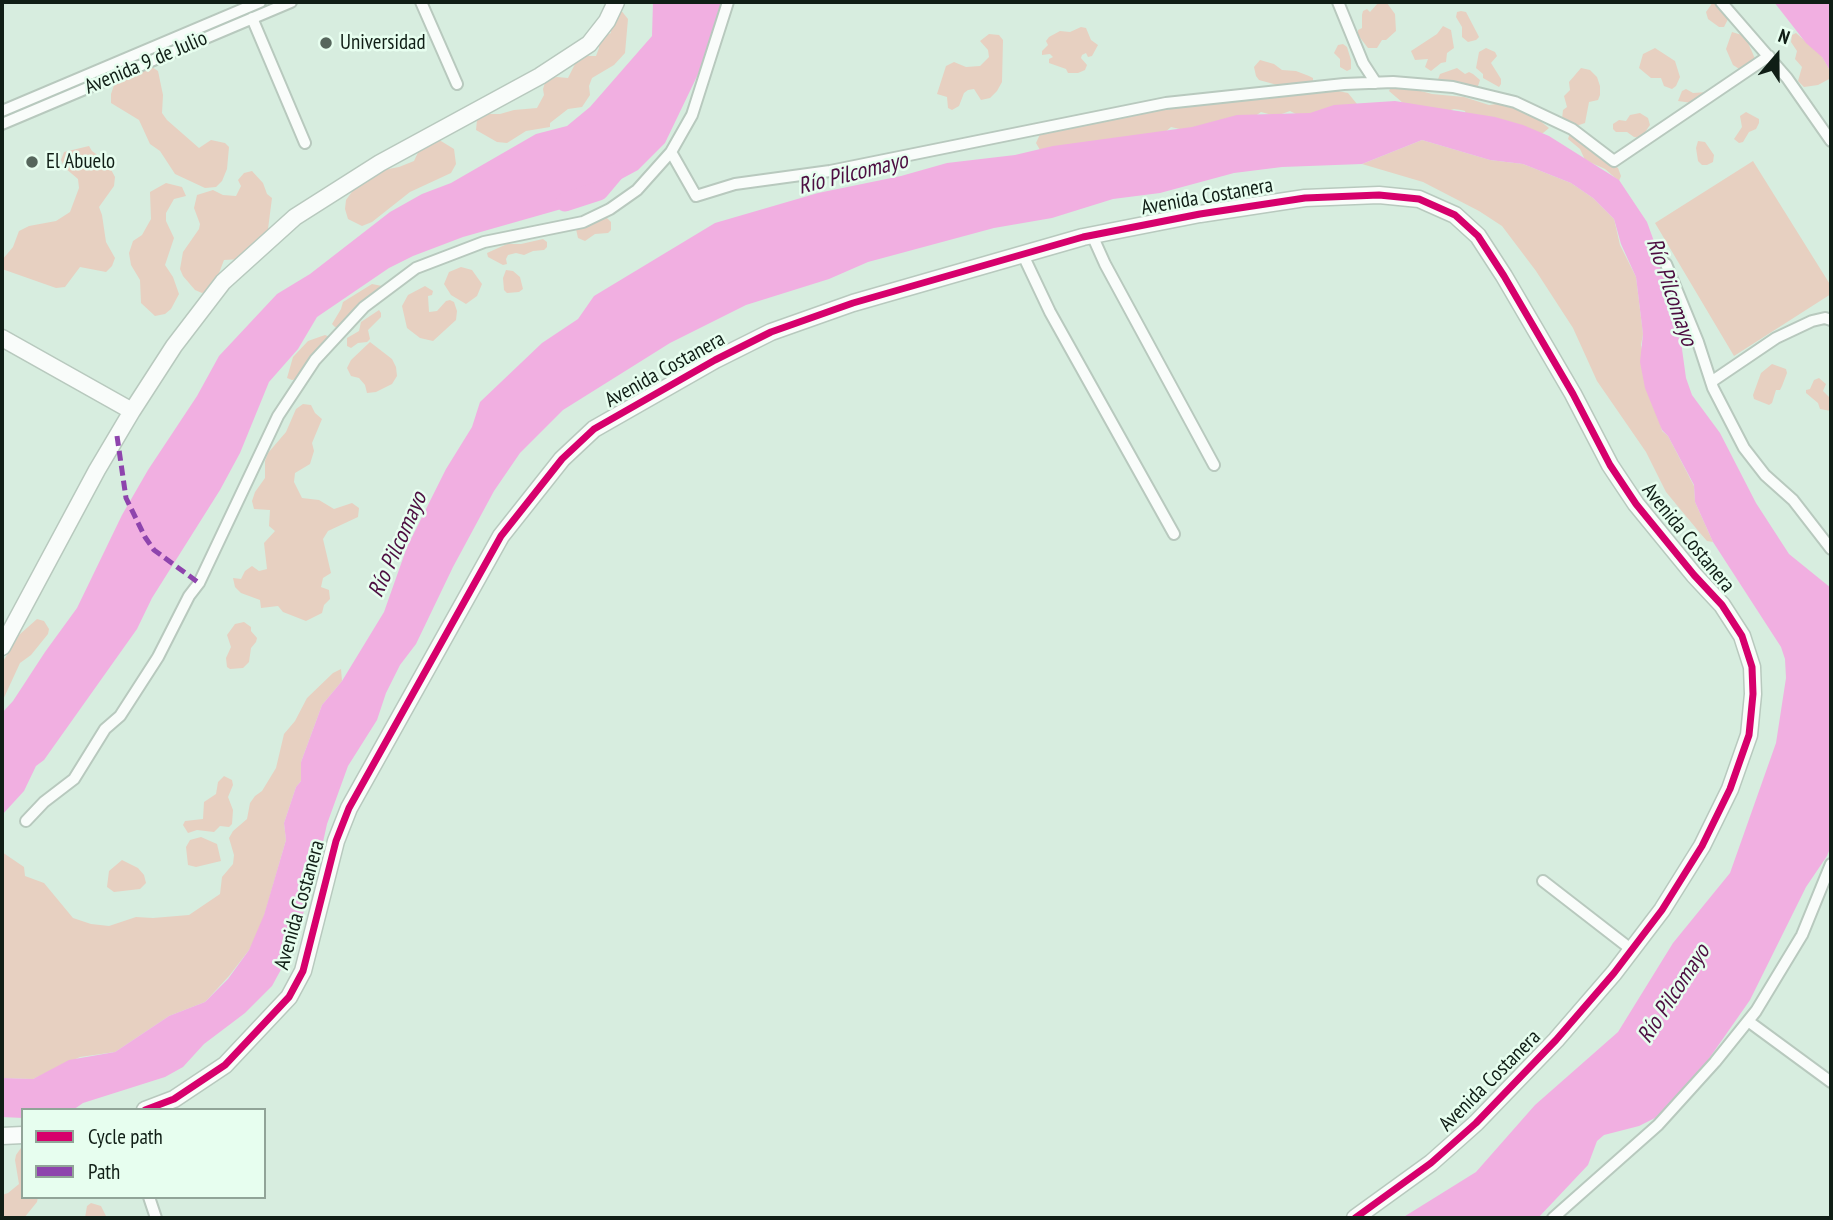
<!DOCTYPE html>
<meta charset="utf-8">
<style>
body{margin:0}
#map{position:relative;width:1833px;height:1220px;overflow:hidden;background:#d7eddf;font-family:"PT Sans Narrow",sans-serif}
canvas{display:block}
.frame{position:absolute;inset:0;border:4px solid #101e16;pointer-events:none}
.legend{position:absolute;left:21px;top:1108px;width:245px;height:91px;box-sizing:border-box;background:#e7feef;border:2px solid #91a498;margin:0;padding:9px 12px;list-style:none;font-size:21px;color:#101e16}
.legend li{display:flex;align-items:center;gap:14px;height:35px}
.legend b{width:35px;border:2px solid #91a498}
.north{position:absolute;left:1742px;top:21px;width:70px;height:70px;-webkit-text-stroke:5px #e7feef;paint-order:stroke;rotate:20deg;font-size:19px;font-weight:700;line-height:28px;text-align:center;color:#101e16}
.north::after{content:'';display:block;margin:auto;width:24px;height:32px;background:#101e16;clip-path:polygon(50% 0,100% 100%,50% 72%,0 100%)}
</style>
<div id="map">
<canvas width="1833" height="1220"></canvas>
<div class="frame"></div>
<ul class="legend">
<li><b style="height:9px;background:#d6006c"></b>Cycle path</li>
<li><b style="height:9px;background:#8e44ad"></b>Path</li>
</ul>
<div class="north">N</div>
</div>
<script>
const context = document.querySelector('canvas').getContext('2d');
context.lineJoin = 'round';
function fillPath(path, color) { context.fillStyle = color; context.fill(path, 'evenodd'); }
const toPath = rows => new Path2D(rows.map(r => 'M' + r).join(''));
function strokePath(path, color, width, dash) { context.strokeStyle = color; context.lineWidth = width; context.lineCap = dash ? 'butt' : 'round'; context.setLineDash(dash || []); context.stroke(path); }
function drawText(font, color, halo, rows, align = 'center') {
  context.font = font + ' "PT Sans Narrow",sans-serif'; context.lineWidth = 5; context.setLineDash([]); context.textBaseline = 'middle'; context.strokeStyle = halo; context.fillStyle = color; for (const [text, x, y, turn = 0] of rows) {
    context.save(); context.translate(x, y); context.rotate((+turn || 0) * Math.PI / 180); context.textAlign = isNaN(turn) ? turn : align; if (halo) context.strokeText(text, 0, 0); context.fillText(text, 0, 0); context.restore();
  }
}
const green = toPath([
 [1383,2,1387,3,1395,14,1396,31,1386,40,1382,40,1377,48,1368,48,1358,35,1358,30,1362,28,1362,15,1363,11,1367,9,1370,12,1378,3],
 [1713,2,1723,2,1729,17,1724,27,1719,27,1708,19,1706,12],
 [620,9,628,19,625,53,614,65,592,78,589,86,590,95,582,107,568,109,550,123,550,127,526,131,507,143,497,142,476,130,477,120,482,114,500,114,514,110,537,108,544,95,543,89,546,79,557,77,568,78,577,60,584,56,596,56,599,48,598,43,602,37,611,33,609,26],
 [1461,11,1466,12,1477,33,1479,37,1476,40,1468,42,1462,37,1462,27,1456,17,1457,12],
 [1443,26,1451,30,1454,48,1447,53,1446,62,1441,63,1431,71,1425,67,1428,59,1415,60,1411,51,1437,34],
 [1081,27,1086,28,1091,40,1098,45,1092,56,1088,57,1086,53,1082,55,1081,58,1087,65,1085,70,1078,73,1068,73,1066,69,1049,63,1049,59,1053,57,1050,54,1042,55,1042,51,1048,45,1046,41,1049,37,1060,31,1070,32],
 [1732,32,1745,36,1753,54,1755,59,1751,67,1744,72,1733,65,1726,49],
 [1796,33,1821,55,1829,69,1831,78,1818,85,1804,87,1798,81,1802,67,1795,59,1797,51,1791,42,1792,35],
 [989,34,999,35,1003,40,1002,82,997,91,990,98,981,100,974,89,968,90,964,93,959,106,952,110,948,108,947,97,937,94,946,66,954,62,966,67,980,66,989,57,988,50,980,41],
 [1343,44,1347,47,1351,60,1351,69,1347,71,1340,67,1340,59,1334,53,1338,45],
 [1486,48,1495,52,1497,56,1491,63,1501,79,1501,84,1499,87,1483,78,1483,74,1476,68,1479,52],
 [1655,48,1675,61,1680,77,1676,86,1672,89,1664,86,1661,78,1651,78,1639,68,1643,54],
 [1260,60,1274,64,1282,70,1296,71,1309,76,1313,78,1313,83,1281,86,1259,80,1256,76,1254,67],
 [146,63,158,71,163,95,162,113,167,120,199,148,211,140,225,143,229,147,227,169,222,181,216,187,205,188,175,174,160,151,150,144,139,120,111,103,111,94,116,79],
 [1457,68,1465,74,1469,72,1473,74,1480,80,1477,89,1437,82,1440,74],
 [1581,68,1590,70,1597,77,1600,86,1600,95,1598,100,1589,102,1585,123,1573,127,1562,119,1563,110,1567,107,1564,96,1570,90,1569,82],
 [1402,86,1432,94,1464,97,1489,105,1504,103,1530,113,1549,128,1543,133,1534,134,1466,115,1465,111,1461,110,1454,109,1441,113,1403,103,1389,91,1391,87],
 [1686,89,1693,93,1708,92,1692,103,1678,101,1682,91],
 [1333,90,1348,93,1357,104,1302,117,1290,111,1276,116,1261,112,1251,119,1184,130,1171,127,1163,134,1040,150,1036,143,1041,132,1063,131,1065,127,1099,123,1108,113,1136,116,1146,110,1168,110,1173,106,1203,103,1205,104,1264,96,1286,96,1294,91,1322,93],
 [1746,112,1759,119,1759,123,1756,129,1749,132,1743,142,1739,143,1734,139,1742,127,1740,116],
 [1640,113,1648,118,1650,125,1641,138,1634,137,1627,132,1616,132,1613,129,1613,124,1619,120,1626,121,1630,115],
 [1571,130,1618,168,1621,176,1619,181,1605,169,1585,160,1580,149,1568,139],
 [436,138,454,149,456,164,451,173,410,192,372,222,362,226,348,219,345,209,346,200,359,182,378,171,399,167,414,161,421,146],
 [1422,140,1490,160,1523,164,1571,183,1593,198,1614,219,1620,245,1636,277,1643,334,1641,345,1662,431,1668,436,1694,486,1695,502,1713,542,1707,541,1700,533,1666,492,1646,452,1597,381,1573,328,1536,271,1502,226,1479,211,1423,182,1362,164],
 [1698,141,1705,142,1714,155,1713,162,1707,165,1702,165,1698,161,1696,148],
 [89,146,92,151,107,162,115,177,114,186,99,207,102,215,106,242,115,258,112,266,106,272,80,267,65,287,56,288,2,269,2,260,13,247,19,231,29,226,56,221,70,212,79,188,78,179,65,168,61,160,64,152],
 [1753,161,1831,286,1831,294,1734,356,1655,223],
 [252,171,263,183,267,194,272,198,268,229,263,240,241,259,224,260,216,281,209,291,202,293,195,290,183,276,180,269,183,252,199,229,200,224,194,208,197,195,213,190,223,195,236,196,241,186,238,180,244,173],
 [166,183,182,187,186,196,174,199,166,213,166,221,174,238,165,265,173,277,179,294,171,309,165,314,155,316,141,303,140,280,131,265,129,253,133,241,142,235,151,219,150,192],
 [605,216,611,222,611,230,608,233,595,234,585,241,578,238,576,229,580,227,589,226,596,218],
 [543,239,547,242,547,247,544,250,533,251,524,255,516,253,508,255,506,259,507,264,503,265,488,257,487,253,507,244,521,244],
 [461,267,472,270,482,284,477,296,466,304,451,295,444,284,449,272],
 [506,270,513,271,520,277,523,289,519,292,507,293,504,290,503,278],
 [372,284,382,286,383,290,343,328,335,327,332,324,341,309,343,302],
 [425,286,433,291,432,295,428,296,429,312,437,311,446,301,450,300,454,302,457,311,456,320,433,341,420,338,407,328,402,306,408,295],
 [379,310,381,313,381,317,368,330,370,339,367,342,358,343,351,348,347,346,347,338,359,331,361,322],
 [325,335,330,337,296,379,292,380,287,378,293,357,308,341],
 [370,342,392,359,396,367,397,376,392,384,376,392,367,393,365,385,359,378,351,376,347,368,351,360],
 [1772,364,1786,369,1787,373,1782,386,1780,390,1776,390,1772,403,1769,405,1754,399,1753,395,1761,373],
 [1819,378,1826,384,1823,391,1831,399,1831,411,1820,409,1818,403,1806,393,1806,390,1810,389,1814,380],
 [303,404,311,405,315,413,322,419,312,443,314,451,310,464,295,473,294,482,302,498,319,500,334,509,352,503,359,508,358,517,328,531,323,539,331,573,323,578,321,587,329,590,330,599,324,605,322,613,306,621,283,612,278,606,261,608,260,600,241,593,235,587,233,578,241,579,245,571,252,566,259,571,267,569,264,543,275,531,269,526,270,510,254,509,252,501,255,492,265,478,265,461,268,453,286,432,296,409],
 [37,619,44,621,49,629,48,634,31,655,20,663,2,702,2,663,19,635],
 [244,622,251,627,251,631,257,638,256,642,251,648,249,662,243,668,230,669,227,667,226,658,231,647,227,635,235,624],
 [341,669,342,681,322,705,301,762,301,781,296,787,284,823,286,840,260,930,249,950,229,976,205,1002,169,1016,115,1052,80,1057,33,1079,2,1078,2,852,24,867,25,876,44,883,73,918,91,924,109,926,136,917,153,918,189,915,220,894,222,877,233,864,234,855,229,838,233,831,247,819,250,803,255,796,262,791,276,768,284,734,295,721,307,698,333,673],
 [224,776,232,780,233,785,228,797,233,810,232,824,229,827,220,826,214,832,197,830,188,833,183,825,185,821,203,819,204,802,216,794,218,782],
 [201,837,217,844,221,861,196,867,188,865,186,847,190,840],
 [122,860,138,868,144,875,146,883,140,889,114,892,107,887,109,871],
 [23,1145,23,1197,38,1197,37,1202,24,1218,2,1218,2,1195,8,1193,19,1184,15,1160,16,1155],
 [91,1203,101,1206,106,1216,111,1218,85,1218,87,1206]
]);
const water = toPath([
 [653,2,723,2,715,34,701,68,665,143,638,170,599,191,589,194,565,208,463,237,413,256,389,268,317,317,298,349,269,382,240,453,220,490,152,598,137,629,44,760,36,766,24,791,2,815,2,713,13,701,45,652,77,608,122,515,148,470,197,396,219,356,277,294,310,274,390,212,422,194,451,183,536,134,567,126,590,107,652,36],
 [1774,2,1831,2,1831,90,1829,86,1831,78,1829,69,1822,57,1806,43],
 [1395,101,1495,117,1523,125,1549,136,1619,180,1647,222,1669,283,1677,313,1686,378,1692,395,1720,433,1756,503,1789,554,1831,588,1831,846,1827,856,1806,887,1750,1000,1692,1083,1669,1107,1655,1118,1639,1126,1604,1135,1597,1141,1588,1165,1538,1218,1402,1218,1476,1172,1535,1105,1618,1032,1673,943,1730,873,1776,743,1786,678,1785,659,1781,647,1713,542,1695,502,1694,485,1668,436,1662,430,1645,388,1640,362,1643,334,1636,277,1621,244,1614,219,1593,198,1571,183,1523,164,1490,160,1422,140,1362,164,1282,167,1234,173,1160,193,1113,199,1052,218,994,228,868,262,829,279,746,305,670,343,563,410,520,453,494,491,453,567,416,644,400,665,386,693,377,720,348,766,327,824,315,878,290,953,272,986,245,1013,204,1044,183,1067,165,1077,83,1103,73,1110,23,1110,23,1118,2,1117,2,1078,33,1079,69,1060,115,1052,169,1016,205,1002,228,979,249,950,264,915,286,840,284,823,296,787,301,781,301,762,322,705,342,681,384,612,407,547,446,469,472,427,480,402,542,343,578,319,594,296,715,223,818,193,901,176,947,163,1015,155,1053,146,1192,127,1237,115,1310,113,1334,105]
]);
const river = toPath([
 [565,202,599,191,615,172]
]);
const street = toPath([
 [421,2,457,84],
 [1338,2,1363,63,1376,83],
 [1721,2,1787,78,1831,141],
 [252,18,305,143],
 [2,111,260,2],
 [2,124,291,2],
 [671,152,696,196,735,184,830,171,1166,103,1344,84,1393,82,1453,87,1515,102,1572,129,1614,161,1769,56],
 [1092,235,1105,264,1214,465],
 [1023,255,1050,312,1174,534],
 [1666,264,1698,342,1713,388,1744,448,1765,475,1793,500,1831,549],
 [1711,382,1776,338,1812,321,1825,318,1831,320],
 [26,821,44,802,74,779,105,729,120,716,158,657,189,596,199,583,278,416,315,360,364,307,416,268,484,242,583,222,610,209,637,190,671,152,692,115,728,2],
 [1543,881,1632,950],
 [1748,1021,1831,1082],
 [149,1197,156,1218],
 [1553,1218,1658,1125,1715,1062,1756,1011,1802,935,1831,864]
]);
const secondary = toPath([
 [2,338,132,411],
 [2,647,97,470,132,411,174,346,223,282,295,217,380,163,540,76,589,44,607,21,616,2],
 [145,1110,174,1099,225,1065,289,997,303,971,336,841,349,808,501,536,562,459,594,429,715,360,771,332,853,303,1083,237,1200,214,1305,198,1379,195,1419,199,1455,215,1478,236,1504,276,1573,394,1610,465,1636,504,1694,575,1722,605,1742,636,1752,667,1753,694,1749,735,1730,789,1702,846,1662,910,1614,973,1556,1040,1476,1123,1431,1163,1355,1218],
 [2,1136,23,1135]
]);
const quiet = toPath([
 [117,436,126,498,145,537,154,550,199,583]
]);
const cycleway = toPath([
 [145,1110,174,1099,225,1065,289,997,303,971,336,841,349,808,501,536,562,459,594,429,715,360,771,332,853,303,1083,237,1200,214,1305,198,1379,195,1419,199,1455,215,1478,236,1504,276,1573,394,1610,465,1636,504,1694,575,1722,605,1742,636,1752,667,1753,694,1749,735,1730,789,1702,846,1662,910,1614,973,1556,1040,1476,1123,1431,1163,1355,1218]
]);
const markers = [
 [326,43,7,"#56665c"],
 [32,162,7,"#56665c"]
];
const poiNames = [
 ["Universidad",340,43],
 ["El Abuelo",46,162]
];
const streetNames = [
 ["Avenida 9 de Julio",146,63,-23],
 ["Avenida Costanera",1207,197,-10],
 ["Avenida Costanera",665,370,-29],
 ["Avenida Costanera",1688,538,51],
 ["Avenida Costanera",300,905,-74],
 ["Avenida Costanera",1490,1081,-45]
];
const waterNames = [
 ["Río Pilcomayo",853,174,-14],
 ["Río Pilcomayo",1671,292,71],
 ["Río Pilcomayo",398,545,-66],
 ["Río Pilcomayo",1674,994,-57]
];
fillPath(green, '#e7d0c1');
fillPath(water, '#f1afe1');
strokePath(river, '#f1afe1', 19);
strokePath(street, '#b8c9be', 14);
strokePath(secondary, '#b8c9be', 19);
strokePath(street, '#f9fcfa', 10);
strokePath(secondary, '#f9fcfa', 16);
strokePath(quiet, '#8e44ad', 5, [10, 5]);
strokePath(cycleway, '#d6006c', 7);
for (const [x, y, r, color] of markers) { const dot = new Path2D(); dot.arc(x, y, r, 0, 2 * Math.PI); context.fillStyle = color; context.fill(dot); strokePath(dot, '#e7feef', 2.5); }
drawText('21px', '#101e16', '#e7feef', poiNames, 'left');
drawText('21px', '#101e16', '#e7feef', streetNames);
drawText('italic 23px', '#4d0e41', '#e7feef', waterNames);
</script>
